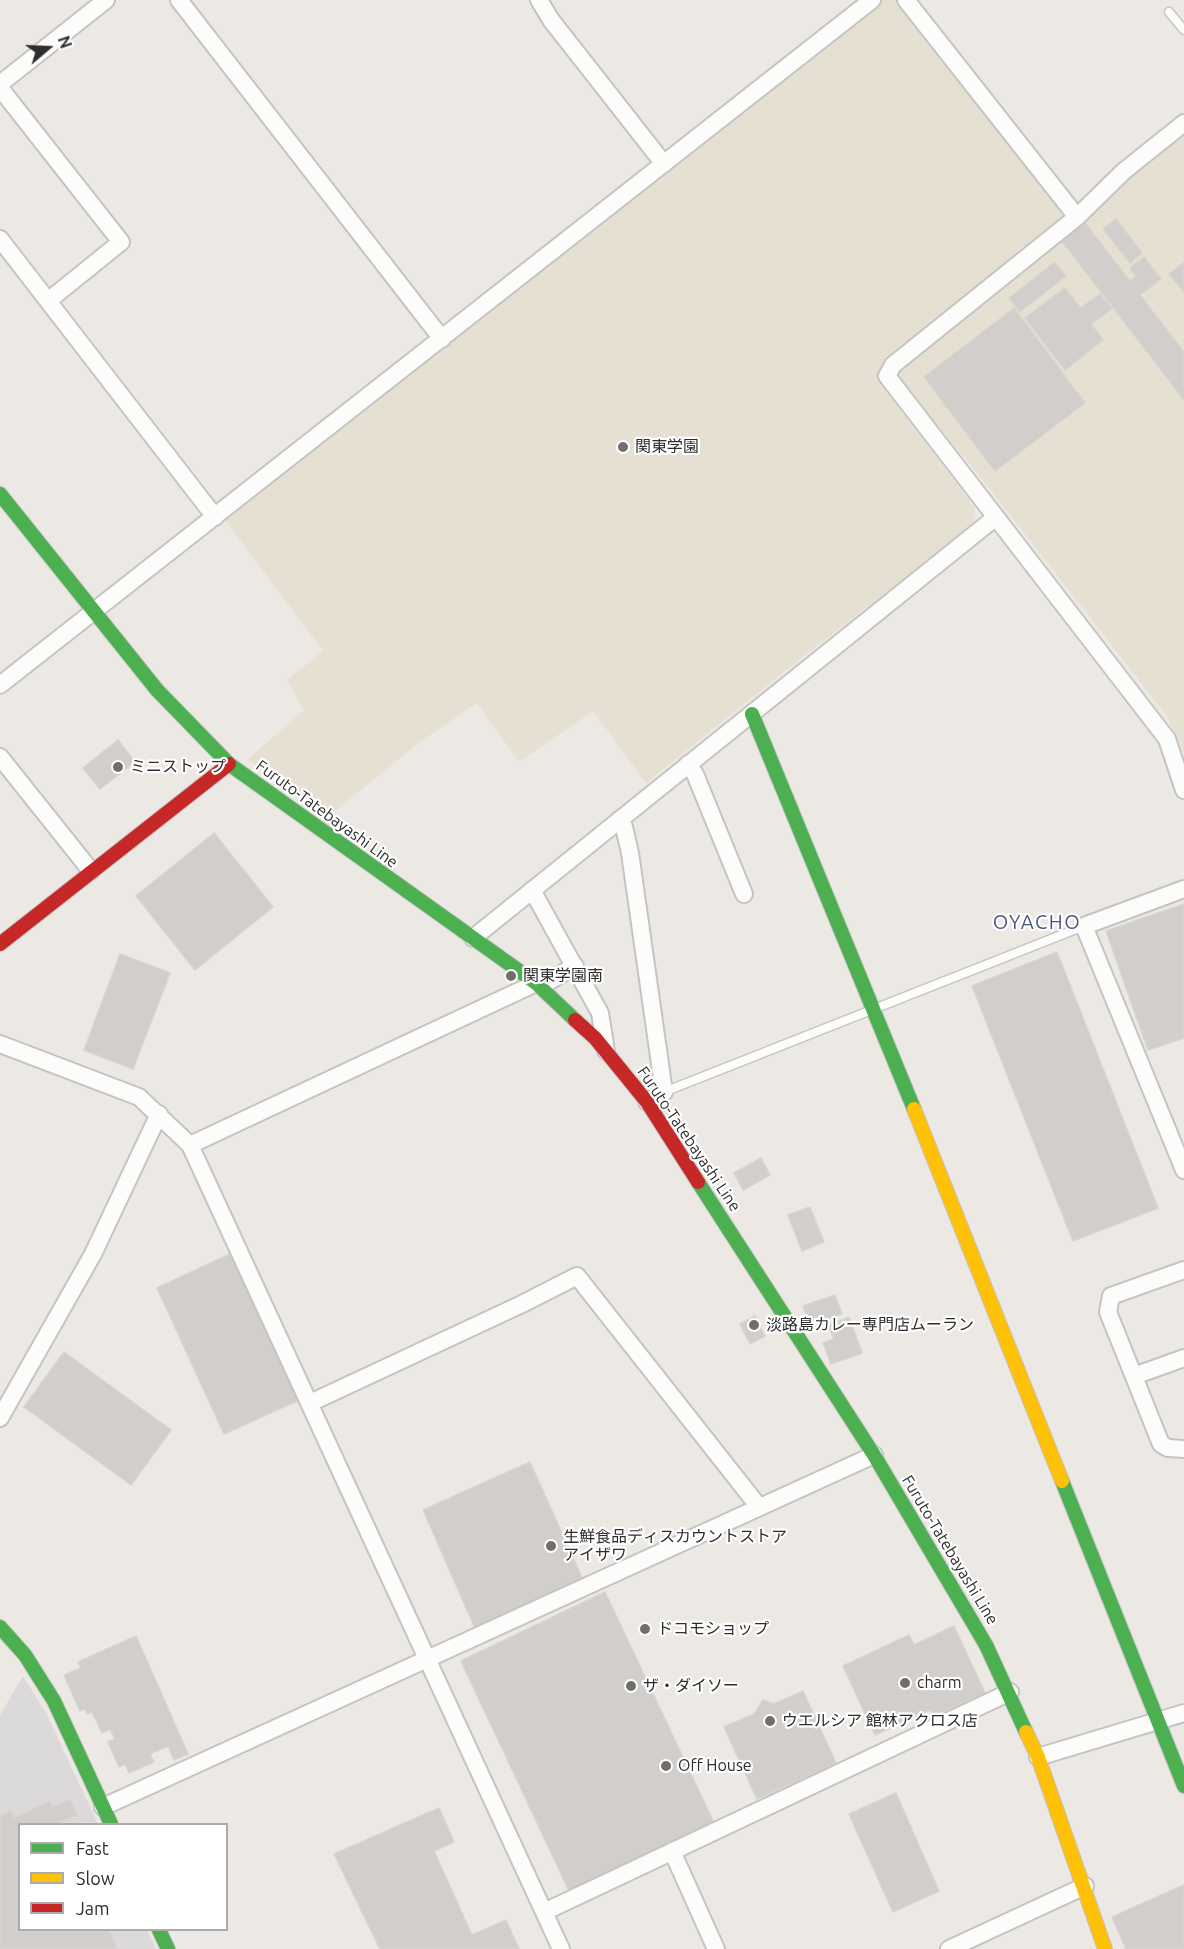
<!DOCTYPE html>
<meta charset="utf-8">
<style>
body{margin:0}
#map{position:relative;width:1184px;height:1949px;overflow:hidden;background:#ece8e4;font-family:Ubuntu,sans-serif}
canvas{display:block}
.legend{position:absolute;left:18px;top:1823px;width:210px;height:108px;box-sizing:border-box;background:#fff;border:2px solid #ababab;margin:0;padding:8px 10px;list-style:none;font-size:18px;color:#2e2e2e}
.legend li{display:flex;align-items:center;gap:12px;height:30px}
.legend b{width:30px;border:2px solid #ababab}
.north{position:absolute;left:18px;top:18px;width:60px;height:60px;-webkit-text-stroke:4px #fff;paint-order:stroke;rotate:71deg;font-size:16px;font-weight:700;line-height:24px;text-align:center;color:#2e2e2e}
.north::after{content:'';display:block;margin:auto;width:21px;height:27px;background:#2e2e2e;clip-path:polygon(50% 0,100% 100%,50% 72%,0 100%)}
</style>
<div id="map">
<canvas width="1184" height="1949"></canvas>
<ul class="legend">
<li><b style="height:8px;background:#4caf50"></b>Fast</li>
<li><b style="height:8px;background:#ffc107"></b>Slow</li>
<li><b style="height:8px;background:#c62828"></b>Jam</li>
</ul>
<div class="north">N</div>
</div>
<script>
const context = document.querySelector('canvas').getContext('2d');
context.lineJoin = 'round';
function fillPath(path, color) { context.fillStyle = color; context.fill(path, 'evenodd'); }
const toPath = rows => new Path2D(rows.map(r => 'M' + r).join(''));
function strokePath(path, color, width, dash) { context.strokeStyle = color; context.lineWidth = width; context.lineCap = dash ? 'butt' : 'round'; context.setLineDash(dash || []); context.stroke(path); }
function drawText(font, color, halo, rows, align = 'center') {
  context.font = font + ' Ubuntu,"Noto Sans JP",sans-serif'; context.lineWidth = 4.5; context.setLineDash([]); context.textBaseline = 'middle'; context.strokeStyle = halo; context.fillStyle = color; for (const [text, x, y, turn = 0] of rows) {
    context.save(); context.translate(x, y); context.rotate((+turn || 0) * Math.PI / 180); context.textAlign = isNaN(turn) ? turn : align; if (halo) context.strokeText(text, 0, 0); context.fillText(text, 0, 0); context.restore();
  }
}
const industrial = toPath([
 [23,1676,47,1715,98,1824,20,1824,20,1930,147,1930,156,1949,0,1949,0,1715]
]);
const education = toPath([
 [881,0,899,0,1067,219,895,357,879,373,882,386,975,508,972,526,796,662,646,783,593,711,519,762,477,703,420,742,326,818,248,759,304,710,287,680,323,651,225,520],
 [1184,133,1184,752,1166,715,1000,502,902,381,897,370,1126,176]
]);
const building = toPath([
 [1116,219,1142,253,1130,263,1103,229,1116,219],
 [1085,223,1130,281,1136,276,1130,268,1144,257,1161,279,1140,295,1184,352,1184,400,1062,241,1085,223],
 [1055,262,1066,276,1020,312,1009,298,1055,262],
 [1184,262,1184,292,1169,274,1184,262],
 [1065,288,1080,308,1100,294,1112,309,1091,324,1103,340,1065,370,1025,318,1065,288],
 [1014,308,1085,403,995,471,924,377,1014,308],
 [118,740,135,762,100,789,83,768,118,740],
 [214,833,273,907,195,970,136,896,214,833],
 [1184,904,1184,1038,1148,1050,1106,931,1184,904],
 [1057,952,1158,1208,1073,1241,972,986,1057,952],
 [120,954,170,973,133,1069,84,1050,120,954],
 [761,1158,770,1175,743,1190,734,1173,761,1158],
 [810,1207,824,1242,802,1251,788,1215,810,1207],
 [232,1253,299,1400,224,1434,157,1288,232,1253],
 [835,1295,842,1314,809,1324,803,1306,835,1295],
 [755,1316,765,1336,750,1344,740,1324,755,1316],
 [849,1317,862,1353,831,1364,823,1343,834,1339,828,1325,849,1317],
 [64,1352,171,1430,131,1485,24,1407,64,1352],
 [530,1462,583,1580,475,1628,423,1510,530,1462],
 [605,1592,715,1825,570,1893,461,1661,605,1592],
 [954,1626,985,1693,933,1716,930,1710,875,1735,843,1666,909,1635,914,1645,954,1626],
 [136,1636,188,1754,174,1760,168,1746,150,1754,154,1762,129,1773,125,1764,119,1767,108,1742,115,1739,110,1729,102,1733,92,1712,87,1714,85,1709,80,1711,64,1675,81,1668,78,1662,136,1636],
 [803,1691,836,1763,757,1799,724,1727,754,1714,763,1700,774,1704,803,1691],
 [896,1793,939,1891,893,1912,849,1814,896,1793],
 [70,1799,77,1815,60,1822,61,1824,20,1824,20,1930,109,1930,117,1949,0,1949,0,1816,11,1811,14,1818,50,1801,52,1807,70,1799],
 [439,1808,454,1842,434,1851,472,1935,506,1920,519,1949,380,1949,334,1854,439,1808],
 [1184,1885,1184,1949,1126,1949,1112,1917,1184,1885]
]);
const lane = toPath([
 [1169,12,1184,30],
 [664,1092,1084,926]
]);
const street = toPath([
 [179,0,442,339],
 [539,0,551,20,664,164],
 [906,0,1077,217],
 [0,84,106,0],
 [0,88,121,242,48,301],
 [1184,123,1124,171,1077,217,893,365,887,376,1167,739,1184,790],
 [0,239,215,517],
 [0,685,872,0],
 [0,757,91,871],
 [688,764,695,774,744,894],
 [619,820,624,827,630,853,664,1092,647,1102],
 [1184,889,1084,926,1184,1170],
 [532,890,600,1013,606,1051],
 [473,938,996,517],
 [0,1044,139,1097,190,1145,561,1949],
 [190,1145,536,983,546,983,575,966],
 [1184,1270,1111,1296,1108,1312,1161,1444,1168,1448,1184,1449],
 [1134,1376,1184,1358],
 [310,1403,522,1304,577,1276,759,1507],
 [0,1418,93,1254,159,1114],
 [1038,1757,1184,1713],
 [103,1807,874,1455],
 [672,1851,716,1949],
 [544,1912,1010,1692],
 [949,1949,1085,1886]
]);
const fast = toPath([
 [0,494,157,690,229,764,536,983,575,1020],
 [752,714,914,1109],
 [698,1182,874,1455,986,1645,1026,1732],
 [1062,1481,1184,1786],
 [0,1627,25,1655,54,1701,111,1824],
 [159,1930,168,1949]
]);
const slow = toPath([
 [914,1109,1062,1481],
 [1026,1732,1038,1757,1105,1949]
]);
const jam = toPath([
 [0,944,229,764],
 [575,1020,595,1038,647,1102,698,1182]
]);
const markers = [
 [623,447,6,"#706f6e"],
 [118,767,6,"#706f6e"],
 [511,976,6,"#706f6e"],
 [754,1325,6,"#706f6e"],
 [551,1546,6,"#706f6e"],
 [645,1629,6,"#706f6e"],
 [905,1683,6,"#706f6e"],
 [631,1686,6,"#706f6e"],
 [770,1721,6,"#706f6e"],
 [666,1766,6,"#706f6e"]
];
const poiNames = [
 ["関東学園",635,447],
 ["ミニストップ",130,767],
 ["関東学園南",523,976],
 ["淡路島カレー専門店ムーラン",766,1325],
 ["生鮮食品ディスカウントストア",563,1537],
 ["アイザワ",563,1555],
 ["ドコモショップ",657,1629],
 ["charm",917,1683],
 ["ザ・ダイソー",643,1686],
 ["ウエルシア 館林アクロス店",782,1721],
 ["Off House",678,1766]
];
const streetNames = [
 ["Furuto-Tatebayashi Line",327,814,36],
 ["Furuto-Tatebayashi Line",689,1139,56],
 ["Furuto-Tatebayashi Line",950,1550,59]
];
const quarterNames = [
 ["OYACHO",1037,922]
];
fillPath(industrial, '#dcd9db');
fillPath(education, '#e6e0d3');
fillPath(building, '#d1cecb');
strokePath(building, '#d7d4d0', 1.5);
strokePath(lane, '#c5c4c5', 11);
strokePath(street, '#c5c4c5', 20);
strokePath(fast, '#c5c4c5', 16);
strokePath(slow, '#c5c4c5', 16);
strokePath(jam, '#c5c4c5', 16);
strokePath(lane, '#fcfcfb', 8);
strokePath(street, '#fcfcfb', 16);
strokePath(fast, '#4caf50', 14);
strokePath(slow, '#ffc107', 14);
strokePath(jam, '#c62828', 14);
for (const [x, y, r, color] of markers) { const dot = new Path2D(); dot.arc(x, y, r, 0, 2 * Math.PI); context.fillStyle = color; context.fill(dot); strokePath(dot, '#fff', 2); }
drawText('16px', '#2e2e2e', '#fff', poiNames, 'left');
drawText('16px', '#2e2e2e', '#fff', streetNames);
context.letterSpacing = '1.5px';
drawText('20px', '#4d5680', '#fff', quarterNames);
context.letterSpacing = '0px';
</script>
